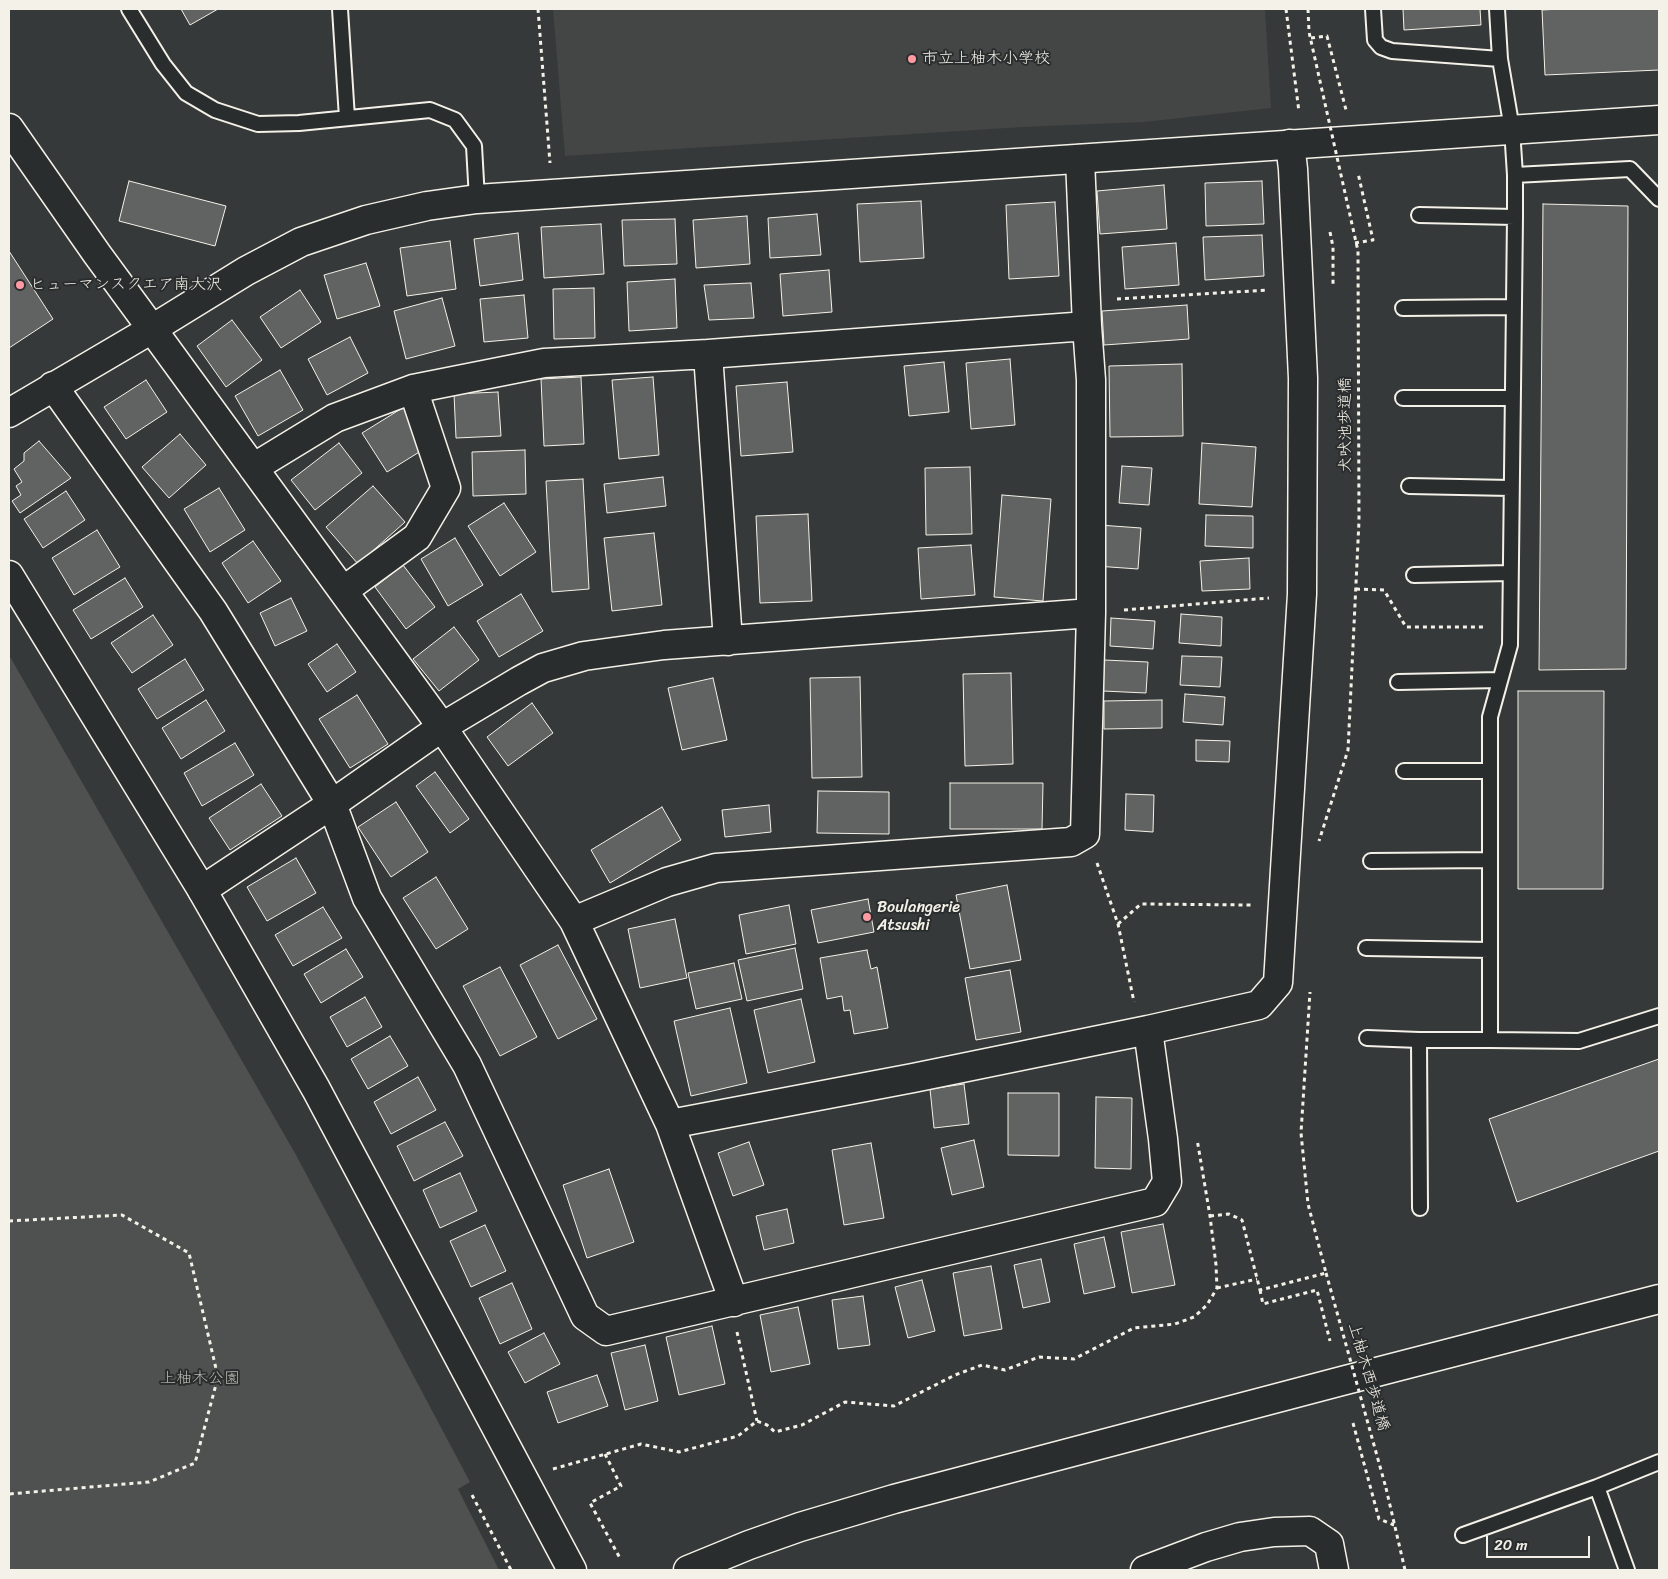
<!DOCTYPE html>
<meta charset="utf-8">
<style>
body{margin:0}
#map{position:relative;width:1668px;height:1579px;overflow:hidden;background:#363939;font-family:Sriracha,sans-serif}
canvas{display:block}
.frame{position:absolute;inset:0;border:10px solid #f4f1e8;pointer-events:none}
.scale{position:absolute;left:1486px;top:1536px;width:104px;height:22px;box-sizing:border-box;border:2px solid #f4f1e8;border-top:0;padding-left:6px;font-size:15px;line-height:18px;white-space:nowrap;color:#f4f1e8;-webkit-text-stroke:4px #2a2d2e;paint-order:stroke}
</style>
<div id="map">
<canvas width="1668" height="1579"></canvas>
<div class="frame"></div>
<div class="scale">20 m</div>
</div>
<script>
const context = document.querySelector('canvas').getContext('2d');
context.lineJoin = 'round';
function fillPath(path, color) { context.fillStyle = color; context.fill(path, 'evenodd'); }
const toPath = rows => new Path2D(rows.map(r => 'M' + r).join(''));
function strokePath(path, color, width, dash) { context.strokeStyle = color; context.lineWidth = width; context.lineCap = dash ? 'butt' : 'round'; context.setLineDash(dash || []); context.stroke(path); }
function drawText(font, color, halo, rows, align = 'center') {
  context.font = font + ' Sriracha,"Klee One",sans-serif'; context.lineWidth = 4; context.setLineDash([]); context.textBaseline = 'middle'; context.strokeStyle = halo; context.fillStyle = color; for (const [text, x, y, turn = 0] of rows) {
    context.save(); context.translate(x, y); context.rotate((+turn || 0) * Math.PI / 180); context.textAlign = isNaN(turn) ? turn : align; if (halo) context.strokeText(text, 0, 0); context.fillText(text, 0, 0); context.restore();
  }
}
const built = toPath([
 [553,9,1265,9,1271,108,1144,122,1023,127,565,156]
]);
const green = toPath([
 [9,655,296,1155,470,1482,458,1489,499,1570,9,1570]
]);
const building = toPath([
 [181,9,218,9,190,25,181,9],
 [1403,9,1480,9,1481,25,1404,30,1403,9],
 [1560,9,1659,9,1659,70,1545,75,1542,10,1560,9],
 [129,181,226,206,215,246,119,221,129,181],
 [1262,181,1264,224,1206,226,1205,183,1262,181],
 [1164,185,1167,229,1100,234,1097,191,1164,185],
 [921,201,924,258,860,262,857,204,921,201],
 [1055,202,1059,276,1009,279,1006,205,1055,202],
 [1543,204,1628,206,1626,669,1539,670,1543,204],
 [817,214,821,255,770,258,768,218,817,214],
 [747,216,750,264,696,268,693,220,747,216],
 [675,219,677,264,624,266,622,220,675,219],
 [601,224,604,274,544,278,541,227,601,224],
 [518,233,523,280,480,286,474,239,518,233],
 [1262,235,1264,276,1205,280,1203,237,1262,235],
 [450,241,456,289,407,296,400,248,450,241],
 [1176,243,1179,285,1125,289,1122,247,1176,243],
 [9,251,53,319,9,348,9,251],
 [366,263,380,306,337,319,324,275,366,263],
 [829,270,832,312,783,316,780,274,829,270],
 [675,279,677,328,629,331,627,282,675,279],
 [751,283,754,318,709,320,704,285,751,283],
 [594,288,595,338,554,339,553,289,594,288],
 [300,290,321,322,281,348,260,317,300,290],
 [524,295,528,338,484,342,480,299,524,295],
 [442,298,455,346,406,359,394,311,442,298],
 [1187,305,1189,339,1104,345,1102,311,1187,305],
 [232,320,262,360,226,387,197,346,232,320],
 [350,337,368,373,327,395,308,359,350,337],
 [1010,359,1015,425,971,429,966,363,1010,359],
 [944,362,949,412,909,416,904,366,944,362],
 [1182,364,1183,436,1110,437,1109,366,1182,364],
 [280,370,303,410,258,436,235,396,280,370],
 [581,377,584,444,544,446,541,379,581,377],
 [653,377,659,455,619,459,612,380,653,377],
 [146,380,167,412,126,439,104,407,146,380],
 [787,382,793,452,741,456,736,386,787,382],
 [498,392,501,436,456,438,454,394,498,392],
 [404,407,429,446,387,472,362,433,404,407],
 [180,434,206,465,169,498,142,467,180,434],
 [39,441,71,478,20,513,12,501,21,495,16,486,22,482,14,469,24,461,24,453,39,441],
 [339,443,362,473,315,510,291,480,339,443],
 [1202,443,1256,447,1252,507,1199,504,1202,443],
 [525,450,526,494,473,496,472,452,525,450],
 [1122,466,1152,468,1149,505,1119,503,1122,466],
 [970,467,972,534,926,535,925,468,970,467],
 [663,477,666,506,607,513,604,484,663,477],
 [583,479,589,589,552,592,546,481,583,479],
 [373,486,405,522,358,564,326,527,373,486],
 [219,488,245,530,210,552,184,509,219,488],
 [66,491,85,520,43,548,24,519,66,491],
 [1002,495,1051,499,1043,601,994,597,1002,495],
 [504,503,536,552,500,576,468,526,504,503],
 [808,514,812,601,760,603,756,516,808,514],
 [1206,515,1253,516,1253,548,1205,546,1206,515],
 [1099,525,1141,528,1138,569,1096,566,1099,525],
 [97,530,120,567,74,595,52,558,97,530],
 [654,533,662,605,612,611,604,538,654,533],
 [455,538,483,585,448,606,421,559,455,538],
 [253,541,281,581,248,603,222,563,253,541],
 [971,545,975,595,921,599,918,548,971,545],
 [1249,558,1250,589,1202,591,1200,561,1249,558],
 [403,565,435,607,406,629,375,587,403,565],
 [125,578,143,607,91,639,73,610,125,578],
 [521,594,543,631,499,657,477,621,521,594],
 [291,598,307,631,275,646,260,613,291,598],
 [1181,614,1222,617,1221,646,1179,643,1181,614],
 [153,615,173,645,132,673,111,643,153,615],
 [1111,618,1155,621,1153,649,1110,646,1111,618],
 [454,627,479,660,439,691,413,659,454,627],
 [337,644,356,672,327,692,308,664,337,644],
 [1182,656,1222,657,1220,687,1180,685,1182,656],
 [185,659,204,690,157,719,138,689,185,659],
 [1104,660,1148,662,1146,693,1103,691,1104,660],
 [1011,673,1013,764,965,766,963,674,1011,673],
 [860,677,862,777,812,778,810,678,860,677],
 [713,678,727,740,682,750,668,688,713,678],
 [1518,691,1604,691,1603,889,1518,889,1518,691],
 [1185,694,1225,697,1223,725,1183,722,1185,694],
 [357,695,388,744,350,768,319,719,357,695],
 [206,700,225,731,181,759,162,728,206,700],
 [1162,700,1162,728,1104,729,1104,701,1162,700],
 [532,703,553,733,508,766,487,737,532,703],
 [1196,740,1230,741,1229,762,1196,761,1196,740],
 [235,743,254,775,202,806,184,773,235,743],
 [435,772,469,819,450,833,416,786,435,772],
 [950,783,1043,783,1042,829,950,829,950,783],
 [261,784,282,816,230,850,209,818,261,784],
 [818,791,889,792,889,834,817,833,818,791],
 [1126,794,1154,795,1153,832,1125,830,1126,794],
 [396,802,428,852,391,877,358,827,396,802],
 [769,805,771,832,725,837,722,810,769,805],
 [662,807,681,840,610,883,591,850,662,807],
 [296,858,316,893,267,921,247,887,296,858],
 [436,877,468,929,436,949,403,898,436,877],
 [1007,885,1021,960,970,969,956,895,1007,885],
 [868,899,874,932,818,943,811,910,868,899],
 [789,905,796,944,746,954,739,915,789,905],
 [323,907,342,938,293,966,275,935,323,907],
 [675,919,687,978,640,988,628,929,675,919],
 [558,945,597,1019,558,1039,520,965,558,945],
 [795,948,803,989,747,1001,738,960,795,948],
 [346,949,363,977,321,1003,304,974,346,949],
 [867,950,871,969,877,967,888,1028,854,1034,850,1010,844,1011,842,996,827,999,820,958,867,950],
 [734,963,742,999,696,1009,688,973,734,963],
 [500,967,537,1037,500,1056,463,986,500,967],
 [1010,970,1021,1032,976,1040,965,978,1010,970],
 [365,997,382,1027,347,1047,330,1017,365,997],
 [801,999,815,1062,768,1073,754,1010,801,999],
 [730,1008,747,1083,691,1096,674,1021,730,1008],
 [390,1036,408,1066,368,1089,351,1059,390,1036],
 [1659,1059,1659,1151,1517,1202,1489,1119,1659,1059],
 [418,1077,436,1110,391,1134,374,1102,418,1077],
 [964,1084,969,1124,934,1128,930,1089,964,1084],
 [1008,1093,1059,1093,1059,1156,1008,1155,1008,1093],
 [1096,1097,1132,1098,1131,1169,1095,1168,1096,1097],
 [445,1122,463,1156,414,1181,397,1146,445,1122],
 [974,1140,984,1187,952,1195,941,1148,974,1140],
 [749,1142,764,1185,733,1196,718,1153,749,1142],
 [871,1143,884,1218,844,1225,832,1150,871,1143],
 [609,1169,634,1242,587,1258,563,1185,609,1169],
 [460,1173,477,1211,440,1228,423,1190,460,1173],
 [787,1209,794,1243,764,1250,756,1216,787,1209],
 [1163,1224,1175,1285,1132,1293,1121,1232,1163,1224],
 [485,1225,506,1271,471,1287,450,1241,485,1225],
 [1104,1237,1115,1287,1084,1294,1074,1244,1104,1237],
 [1041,1259,1050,1302,1023,1308,1014,1265,1041,1259],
 [991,1266,1002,1329,964,1336,953,1273,991,1266],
 [922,1280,935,1331,908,1338,895,1287,922,1280],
 [512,1283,532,1329,500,1344,479,1298,512,1283],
 [863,1296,870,1345,838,1349,832,1300,863,1296],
 [798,1307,810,1364,771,1372,760,1315,798,1307],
 [712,1326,725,1384,679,1395,666,1337,712,1326],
 [544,1333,560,1364,525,1383,508,1352,544,1333],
 [645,1345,658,1401,625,1410,611,1353,645,1345],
 [597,1375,608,1406,558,1423,547,1392,597,1375]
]);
const path = toPath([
 [538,9,550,163],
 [1286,9,1299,112],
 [1311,38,1327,36,1346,110],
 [1330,232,1333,247,1333,284],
 [1355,243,1373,240,1358,173],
 [1117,299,1268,290],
 [1356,589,1384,590,1406,627,1486,627],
 [1124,610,1269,598],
 [1097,863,1118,924,1134,1002],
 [1118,924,1141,904,1252,905],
 [1210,1216,1229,1214,1242,1220,1260,1290,1326,1273,1308,1204,1301,1133,1310,992],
 [9,1221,122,1215,189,1253,218,1377,195,1463,149,1482,9,1494],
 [1217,1288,1257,1279],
 [1260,1290,1263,1304,1317,1290,1330,1341],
 [737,1332,757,1421],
 [1353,1423,1379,1519,1394,1525],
 [605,1454,621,1486,590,1503,621,1560],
 [553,1469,641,1444,679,1452,738,1436,757,1421,767,1425,775,1432,802,1425,845,1402,894,1406,955,1375,982,1365,1005,1370,1039,1357,1074,1359,1134,1328,1175,1324,1194,1317,1207,1305,1217,1288,1216,1265,1210,1216,1197,1139],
 [1386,1488,1405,1570],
 [472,1495,511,1570]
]);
const service = toPath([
 [129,9,163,64,186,93,215,110,258,124,299,123,430,110,455,120,474,146,477,199],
 [340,9,347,118],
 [1373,9,1375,40,1381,47,1392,51,1500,59],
 [1497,9,1500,59,1512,129,1515,175,1515,217,1510,645,1490,717,1490,1040,1579,1041,1659,1016],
 [1515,175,1630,169,1659,199],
 [1419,215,1515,217],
 [1403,308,1514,307],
 [1403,398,1512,398],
 [1409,486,1511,488],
 [1414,575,1510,573],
 [1398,682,1500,680],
 [1404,771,1489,771],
 [1371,861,1490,860],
 [1366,948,1490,950],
 [1367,1038,1419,1040],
 [1420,1208,1419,1040,1490,1040],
 [1597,1487,1627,1570],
 [1463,1535,1597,1487,1659,1462]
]);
const minor = toPath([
 [1080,159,1087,326],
 [152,329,442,727,574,921,670,1124,734,1302],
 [708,354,728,641],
 [53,386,213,611,332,804,367,898,467,1065,585,1316,606,1331,1155,1202,1167,1182,1163,1139,1148,1030,1259,1005,1278,983,1302,594,1303,378,1293,169,1290,144],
 [253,468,335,418,413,389,544,363,708,354,1087,326,1091,380,1091,613,1085,834,1071,842,716,868,667,882,574,921],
 [343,591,417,537,446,488,413,389],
 [202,890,332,804,442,727,519,681,543,668,584,656,664,645,1091,613],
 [670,1124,913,1078,1148,1030],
 [1145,1570,1206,1547,1240,1537,1274,1532,1310,1531,1329,1544,1334,1570]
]);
const tertiary = toPath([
 [9,128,97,254,152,329],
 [9,413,152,329,246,271,301,242,366,220,427,206,477,199,1659,120],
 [9,575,202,890,316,1089,572,1570],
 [688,1570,749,1545,800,1527,894,1499,1338,1382,1659,1299]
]);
const pathBridge = toPath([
 [1308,9,1309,32,1358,251,1359,521,1348,750,1319,841],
 [1326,1273,1386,1488]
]);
const markers = [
 [912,59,5,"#ff9aa2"],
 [20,285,5,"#ff9aa2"],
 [867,917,5,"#ff9aa2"]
];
const poiNames = [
 ["市立上柚木小学校",922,59],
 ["ヒューマンスクエア南大沢",30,285],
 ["Boulangerie",877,908],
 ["Atsushi",877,926]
];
const streetNames = [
 ["犬吠池歩道橋",1346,425,-90],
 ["上柚木西歩道橋",1368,1377,74]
];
const parkNames = [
 ["上柚木公園",200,1379]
];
fillPath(built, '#434645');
fillPath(green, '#4e514f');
fillPath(building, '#616362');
strokePath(building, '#f4f1e8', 1);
strokePath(service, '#f4f1e8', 18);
strokePath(minor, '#f4f1e8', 31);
strokePath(tertiary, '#f4f1e8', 31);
strokePath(path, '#f4f1e8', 3, [4, 4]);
strokePath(service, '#2a2d2e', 14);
strokePath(minor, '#2a2d2e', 28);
strokePath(tertiary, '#2a2d2e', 28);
strokePath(pathBridge, '#f4f1e8', 3, [4, 4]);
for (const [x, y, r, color] of markers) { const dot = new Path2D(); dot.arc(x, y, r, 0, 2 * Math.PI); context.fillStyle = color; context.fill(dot); strokePath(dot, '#2a2d2e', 2); }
drawText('16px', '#f4f1e8', '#2a2d2e', poiNames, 'left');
drawText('16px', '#f4f1e8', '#2a2d2e', streetNames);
drawText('16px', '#bab9b2', '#2a2d2e', parkNames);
</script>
